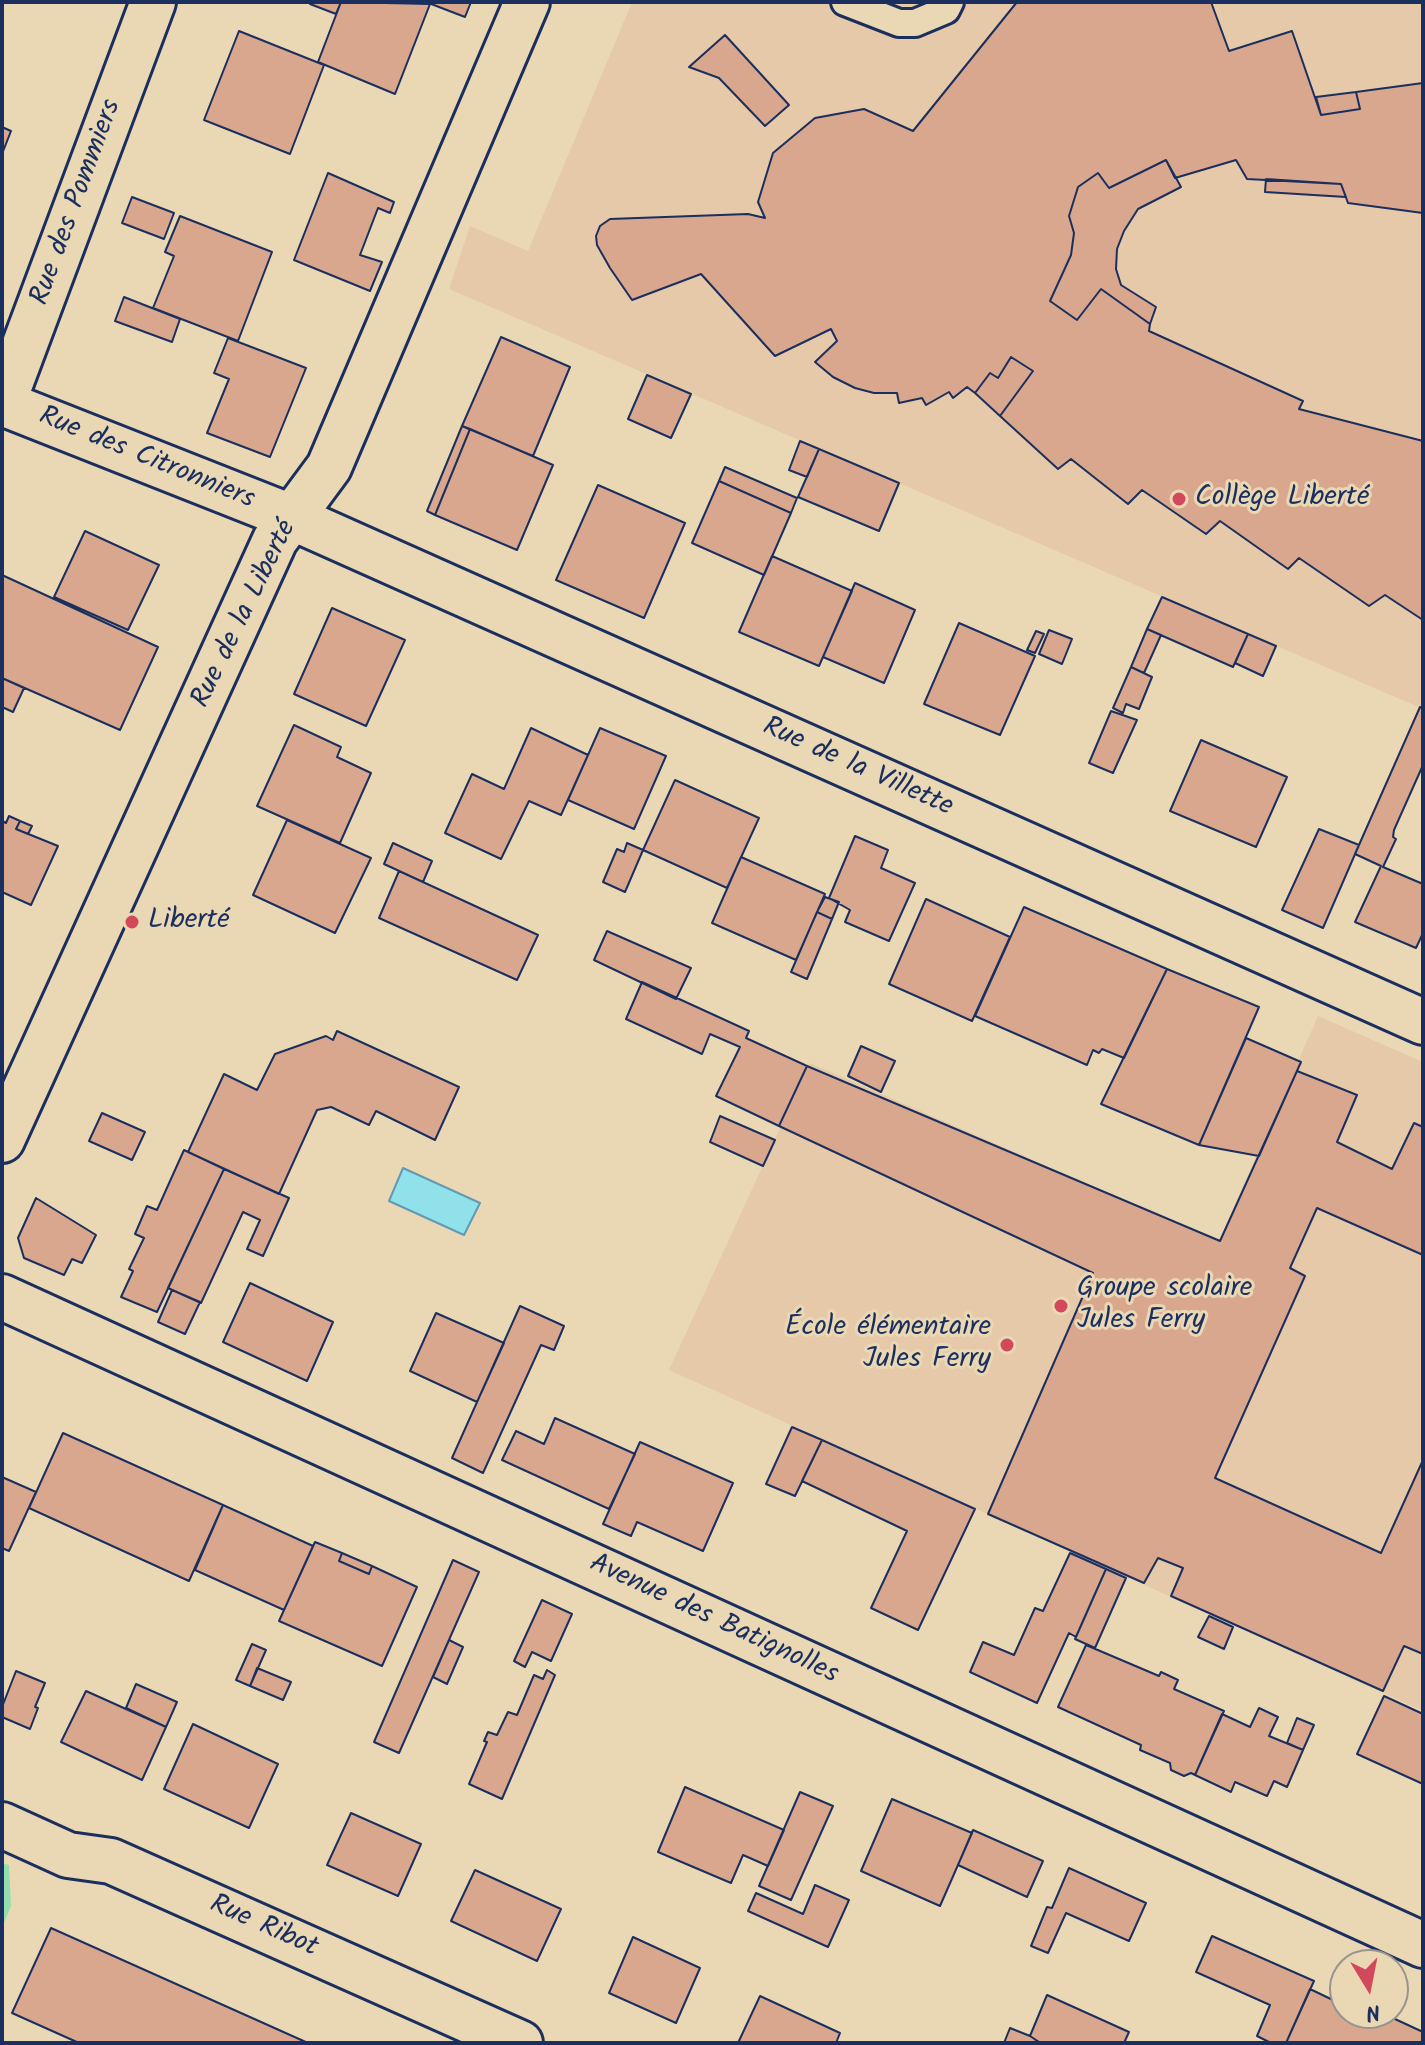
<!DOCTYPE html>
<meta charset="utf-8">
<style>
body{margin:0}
#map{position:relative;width:1425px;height:2045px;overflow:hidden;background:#ead8b5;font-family:Kalam,sans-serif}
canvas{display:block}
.frame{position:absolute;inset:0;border:4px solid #1b2f5e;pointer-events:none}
.north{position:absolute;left:1329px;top:1949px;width:80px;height:80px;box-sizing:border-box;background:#ead8b5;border:2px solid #979492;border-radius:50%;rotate:170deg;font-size:22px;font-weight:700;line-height:32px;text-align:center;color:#1b2f5e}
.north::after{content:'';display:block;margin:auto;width:28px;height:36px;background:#d1495b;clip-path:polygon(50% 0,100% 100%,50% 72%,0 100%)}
</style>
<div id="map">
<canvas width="1425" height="2045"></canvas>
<div class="frame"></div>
<div class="north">N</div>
</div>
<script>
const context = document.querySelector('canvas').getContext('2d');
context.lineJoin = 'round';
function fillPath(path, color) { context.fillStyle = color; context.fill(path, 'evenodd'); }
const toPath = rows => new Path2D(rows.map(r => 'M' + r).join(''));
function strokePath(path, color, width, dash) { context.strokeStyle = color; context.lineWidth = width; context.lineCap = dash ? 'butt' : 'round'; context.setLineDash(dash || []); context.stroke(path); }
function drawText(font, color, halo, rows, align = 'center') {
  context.font = font + ' Kalam,sans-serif'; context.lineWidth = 6; context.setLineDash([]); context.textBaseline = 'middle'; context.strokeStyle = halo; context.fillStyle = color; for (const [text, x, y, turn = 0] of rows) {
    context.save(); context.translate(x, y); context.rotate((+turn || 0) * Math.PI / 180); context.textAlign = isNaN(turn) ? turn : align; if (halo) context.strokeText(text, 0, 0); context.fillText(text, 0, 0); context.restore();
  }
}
const built = toPath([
 [632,2,1423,2,1423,709,449,289,470,226,528,251],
 [1318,1016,1423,1062,1423,1711,669,1370,810,1063,1219,1241]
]);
const green = toPath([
 [2,1863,9,1865,11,1906,2,1928]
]);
const water = toPath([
 [403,1168,480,1203,464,1235,389,1201,403,1168]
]);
const building = toPath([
 [310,2,341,2,336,14,310,4,310,2],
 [341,2,430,4,395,94,318,62,341,2],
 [426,2,471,2,465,17,426,2],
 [1017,2,1211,2,1229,51,1292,31,1321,115,1360,109,1356,92,1423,83,1423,213,1348,203,1341,184,1247,179,1236,160,1175,178,1166,160,1109,188,1098,173,1078,187,1069,216,1074,233,1071,255,1050,301,1077,320,1101,289,1150,324,1149,331,1303,401,1299,409,1423,441,1423,620,1385,595,1369,606,1299,558,1288,569,1220,521,1206,534,1142,490,1128,504,1071,459,1058,469,1000,416,1033,371,1011,357,998,378,990,373,975,393,967,387,953,398,949,392,926,405,922,398,899,403,897,393,874,393,855,388,833,377,815,362,837,341,831,329,775,356,701,274,632,300,610,268,597,245,596,236,600,226,610,219,748,214,765,218,758,202,773,153,815,118,864,109,913,131,1017,2],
 [239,31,324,65,290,154,204,120,239,31],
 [725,35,789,105,765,126,719,78,689,67,725,35],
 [1356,92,1360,109,1321,115,1316,97,1356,92],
 [2,127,11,131,2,154,2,127],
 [1166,160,1181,187,1138,209,1124,231,1117,249,1116,269,1121,285,1156,307,1150,324,1101,289,1077,320,1050,301,1071,255,1074,233,1069,216,1078,187,1098,173,1109,188,1166,160],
 [328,173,394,202,390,213,378,208,360,255,382,262,370,291,294,260,328,173],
 [1266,179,1341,184,1346,197,1265,192,1266,179],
 [132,197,174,213,164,239,122,223,132,197],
 [180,216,272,252,238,341,153,308,174,256,165,252,180,216],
 [124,297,180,319,172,342,115,321,124,297],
 [501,337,570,367,533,456,462,426,501,337],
 [228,338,306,368,270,457,207,433,229,379,214,373,228,338],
 [1011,357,1033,371,1000,416,975,393,990,373,998,378,1011,357],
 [647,375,691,394,671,438,628,419,647,375],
 [462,426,470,429,435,515,427,511,462,426],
 [470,429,553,465,517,550,435,515,470,429],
 [800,441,819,449,807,477,789,470,800,441],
 [819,449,899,483,879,531,798,497,819,449],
 [725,467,797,498,791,513,719,481,725,467],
 [719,481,791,513,764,575,692,543,719,481],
 [598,485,685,523,644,618,556,580,598,485],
 [85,531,159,565,128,630,54,597,85,531],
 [772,556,852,591,819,666,739,632,772,556],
 [2,575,158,647,120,730,2,678,2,575],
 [855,583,915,610,884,683,823,657,855,583],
 [1162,597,1248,634,1233,667,1147,629,1162,597],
 [332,608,405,640,366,726,294,694,332,608],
 [959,623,1035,656,1000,735,924,704,959,623],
 [1147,629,1161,635,1144,673,1131,667,1147,629],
 [1049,630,1072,639,1062,664,1039,654,1049,630],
 [1036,631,1044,634,1035,653,1027,650,1036,631],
 [1248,634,1276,646,1263,676,1235,663,1248,634],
 [1131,667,1152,677,1139,709,1126,704,1123,713,1113,708,1131,667],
 [2,678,24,688,13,712,2,707,2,678],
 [1420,707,1423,709,1423,765,1394,830,1393,837,1396,839,1383,867,1423,884,1423,933,1416,948,1355,922,1381,866,1355,854,1420,707],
 [1111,711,1137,720,1113,773,1089,763,1111,711],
 [294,725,341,747,337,757,371,773,340,843,257,806,294,725],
 [531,728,588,755,561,815,529,801,501,859,445,833,472,774,504,789,531,728],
 [600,728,666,756,634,829,568,800,600,728],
 [1201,740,1287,777,1256,847,1170,811,1201,740],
 [675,780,759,818,727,888,643,850,675,780],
 [9,816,20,821,16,829,58,846,31,905,2,892,2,821,6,823,9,816],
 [287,820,371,858,335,933,253,895,287,820],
 [20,821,32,826,28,834,16,829,20,821],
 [1319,829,1359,845,1323,928,1282,910,1319,829],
 [855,836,888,850,881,868,915,883,889,941,845,922,850,910,829,898,855,836],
 [393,843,432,861,423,882,384,864,393,843],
 [627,843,643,850,625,892,603,882,617,849,624,852,627,843],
 [741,857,825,894,796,960,712,923,741,857],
 [399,871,538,935,517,980,379,918,399,871],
 [825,897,839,902,832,919,817,912,825,897],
 [926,899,1010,937,972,1021,889,984,926,899],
 [1024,907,1167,969,1124,1058,1102,1049,1099,1053,1093,1050,1087,1065,975,1016,1024,907],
 [817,912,832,919,807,979,791,972,817,912],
 [607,931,691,968,676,999,594,960,607,931],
 [1167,969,1259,1007,1199,1145,1101,1104,1167,969],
 [642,982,749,1031,746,1038,807,1066,779,1126,716,1096,740,1047,710,1034,702,1054,626,1019,642,982],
 [337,1031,459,1087,435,1140,376,1111,369,1125,331,1107,317,1110,279,1194,188,1152,224,1074,257,1090,275,1054,326,1036,333,1040,337,1031],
 [1246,1038,1301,1062,1259,1156,1199,1145,1246,1038],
 [861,1046,895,1061,881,1092,848,1076,861,1046],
 [807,1066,1220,1241,1297,1071,1357,1095,1337,1142,1392,1169,1414,1123,1423,1127,1423,1255,1317,1208,1290,1268,1305,1276,1215,1478,1381,1553,1423,1460,1423,1654,1404,1646,1383,1691,1171,1596,1183,1568,1158,1558,1144,1583,988,1514,1093,1273,779,1126,807,1066],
 [102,1113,145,1132,132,1160,89,1141,102,1113],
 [720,1116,775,1140,763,1166,710,1142,720,1116],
 [184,1150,224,1169,157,1312,121,1297,133,1271,129,1269,144,1238,135,1234,147,1206,157,1210,184,1150],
 [224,1169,289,1198,263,1256,247,1249,260,1220,243,1212,201,1303,168,1288,224,1169],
 [36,1198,96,1235,82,1263,72,1259,64,1275,24,1258,18,1238,36,1198],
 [250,1283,333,1322,307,1381,223,1342,250,1283],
 [172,1290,200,1302,185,1334,158,1322,172,1290],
 [520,1306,564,1326,554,1350,541,1345,483,1473,452,1458,520,1306],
 [436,1313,504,1343,477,1402,410,1371,436,1313],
 [555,1418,635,1454,609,1509,502,1460,516,1431,544,1444,555,1418],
 [792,1427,822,1440,795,1496,766,1484,792,1427],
 [63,1433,223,1505,189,1581,29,1508,63,1433],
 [822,1440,975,1509,918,1630,871,1608,907,1531,802,1481,822,1440],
 [640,1442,733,1483,703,1551,637,1522,631,1536,603,1524,640,1442],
 [2,1477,36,1492,9,1551,2,1548,2,1477],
 [223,1505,313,1546,284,1610,195,1570,223,1505],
 [315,1542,342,1553,339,1561,369,1574,372,1566,417,1587,382,1666,279,1621,315,1542],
 [342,1553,372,1566,369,1574,339,1561,342,1553],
 [1070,1553,1106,1569,1076,1637,1069,1633,1037,1703,970,1672,983,1642,1014,1655,1035,1608,1043,1611,1070,1553],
 [453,1560,479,1572,399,1753,374,1742,453,1560],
 [1106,1569,1126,1578,1095,1648,1075,1639,1106,1569],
 [542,1600,572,1614,551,1661,532,1652,525,1667,514,1661,542,1600],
 [1209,1616,1233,1627,1224,1649,1198,1637,1209,1616],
 [449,1640,463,1647,447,1684,433,1677,449,1640],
 [252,1644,266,1650,250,1686,236,1680,252,1644],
 [1086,1645,1159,1676,1161,1672,1178,1680,1174,1689,1224,1711,1195,1775,1191,1773,1184,1776,1171,1770,1170,1763,1140,1750,1141,1745,1058,1707,1086,1645],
 [257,1668,291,1682,283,1700,250,1686,257,1668],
 [547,1670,555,1675,502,1799,469,1784,487,1742,484,1741,488,1732,497,1735,508,1712,517,1715,534,1675,543,1679,547,1670],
 [16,1671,45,1683,35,1707,38,1708,30,1729,2,1717,2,1707,16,1671],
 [136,1684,177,1702,166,1727,126,1708,136,1684],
 [86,1691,166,1727,142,1780,61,1742,86,1691],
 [1384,1696,1423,1714,1423,1784,1357,1754,1384,1696],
 [1259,1708,1278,1717,1269,1736,1303,1750,1287,1787,1274,1781,1267,1796,1235,1782,1231,1792,1195,1775,1222,1714,1250,1727,1259,1708],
 [1297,1718,1314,1725,1303,1750,1287,1743,1297,1718],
 [193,1724,278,1764,249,1828,164,1789,193,1724],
 [685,1787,784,1830,768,1866,743,1855,731,1883,658,1852,685,1787],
 [800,1792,833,1806,791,1900,759,1886,800,1792],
 [892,1799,972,1833,940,1906,861,1871,892,1799],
 [351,1813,421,1844,398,1896,327,1865,351,1813],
 [973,1830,1043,1861,1027,1897,958,1865,973,1830],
 [1069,1868,1146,1903,1129,1941,1066,1913,1048,1953,1031,1946,1047,1907,1052,1908,1069,1868],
 [475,1870,561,1909,537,1961,451,1921,475,1870],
 [815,1885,849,1900,828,1947,748,1911,756,1893,803,1914,815,1885],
 [51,1928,308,2043,79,2043,12,2013,51,1928],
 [1212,1936,1314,1981,1286,2043,1271,2043,1257,2036,1270,2005,1196,1972,1212,1936],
 [633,1937,700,1968,676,2023,609,1993,633,1937],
 [1310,1989,1337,2002,1341,1994,1345,1996,1345,2013,1382,2013,1423,2032,1423,2043,1286,2043,1310,1989],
 [1047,1995,1129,2032,1124,2043,1041,2043,1036,2040,1030,2036,1047,1995],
 [760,1996,840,2033,836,2043,738,2043,760,1996],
 [1010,2028,1030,2036,1036,2040,1035,2043,1004,2043,1010,2028]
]);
const service = toPath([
 [845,2,899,23,915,23,946,10,950,2]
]);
const minor = toPath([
 [2,403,291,517,1423,1022],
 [3,403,153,2],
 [2,1297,1423,1945],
 [2,1825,68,1855,111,1861,520,2043]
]);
const tertiary = toPath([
 [2,1140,275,540,329,467,527,2]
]);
const markers = [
 [1179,499,8,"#d1495b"],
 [132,922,8,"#d1495b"],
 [1061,1306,8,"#d1495b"],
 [1007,1345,8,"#d1495b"]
];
const streetNames = [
 ["Rue des Pommiers",78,203,-70],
 ["Rue des Citronniers",146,460,22],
 ["Rue de la Liberté",246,615,-64],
 ["Rue de la Villette",857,769,24],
 ["Avenue des Batignolles",713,1621,25],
 ["Rue Ribot",263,1928,24]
];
const poiNames = [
 ["Collège Liberté",1195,499],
 ["Liberté",148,922],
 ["Groupe scolaire",1077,1290],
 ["Jules Ferry",1077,1322],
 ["École élémentaire",991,1329,"right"],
 ["Jules Ferry",991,1361,"right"]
];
fillPath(built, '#e5c9a9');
fillPath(green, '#95ddac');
fillPath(water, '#90e1ea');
strokePath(water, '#619ab2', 2);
fillPath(building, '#d9a78d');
strokePath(building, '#1b2f5e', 2);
strokePath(service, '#1b2f5e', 32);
strokePath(minor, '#1b2f5e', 50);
strokePath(tertiary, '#1b2f5e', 50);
strokePath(service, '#ead8b5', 26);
strokePath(minor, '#ead8b5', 44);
strokePath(tertiary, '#ead8b5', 44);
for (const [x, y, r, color] of markers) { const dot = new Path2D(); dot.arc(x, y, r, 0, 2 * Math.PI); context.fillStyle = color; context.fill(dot); strokePath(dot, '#ead8b5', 3); }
drawText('28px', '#1b2f5e', '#ead8b5', streetNames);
drawText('28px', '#1b2f5e', '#ead8b5', poiNames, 'left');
</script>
